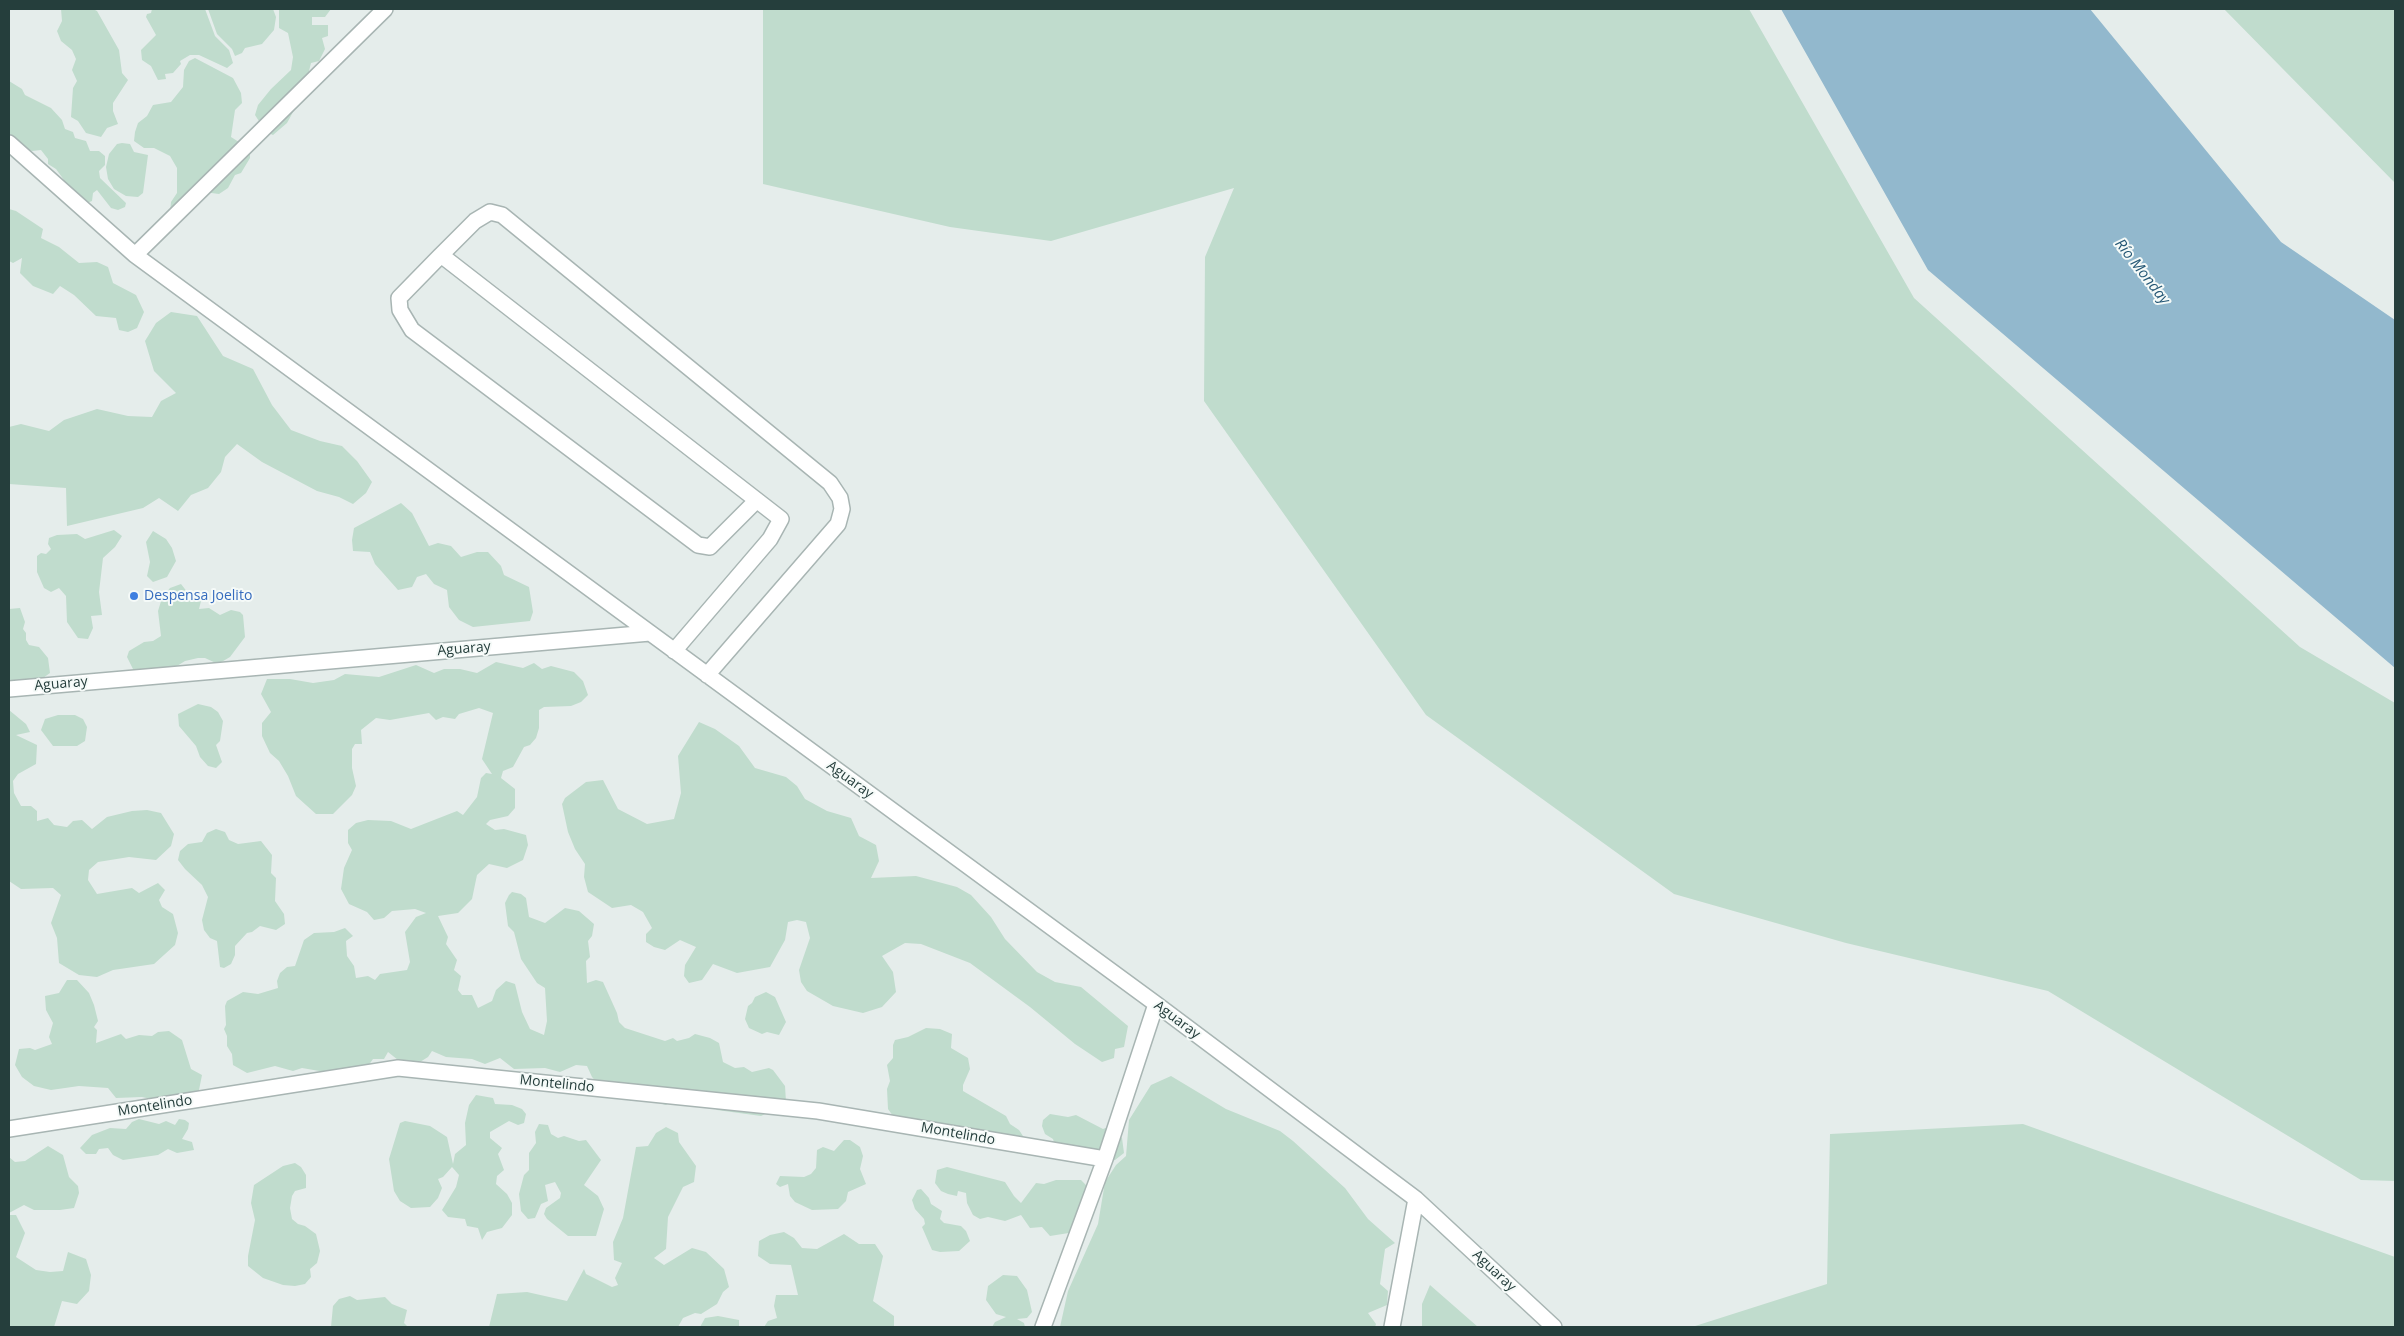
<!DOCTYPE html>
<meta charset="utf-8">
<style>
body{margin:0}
#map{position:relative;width:2404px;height:1336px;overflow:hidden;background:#e5edeb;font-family:"Open Sans",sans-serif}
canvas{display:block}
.frame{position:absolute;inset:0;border:10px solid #253e3c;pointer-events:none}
</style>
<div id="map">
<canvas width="2404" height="1336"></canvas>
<div class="frame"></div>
</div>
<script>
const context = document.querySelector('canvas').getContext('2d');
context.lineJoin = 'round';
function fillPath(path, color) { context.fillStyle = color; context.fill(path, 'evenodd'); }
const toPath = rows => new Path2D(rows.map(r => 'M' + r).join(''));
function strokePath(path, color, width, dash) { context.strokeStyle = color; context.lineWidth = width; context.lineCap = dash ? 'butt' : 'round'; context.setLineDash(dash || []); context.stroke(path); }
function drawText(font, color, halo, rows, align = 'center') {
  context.font = font + ' "Open Sans",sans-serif'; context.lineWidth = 4; context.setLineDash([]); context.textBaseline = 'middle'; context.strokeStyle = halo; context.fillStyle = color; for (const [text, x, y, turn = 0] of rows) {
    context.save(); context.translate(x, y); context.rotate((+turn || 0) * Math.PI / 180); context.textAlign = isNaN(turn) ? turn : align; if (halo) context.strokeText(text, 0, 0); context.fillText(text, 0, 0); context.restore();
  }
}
const green = toPath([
 [61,9,93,9,97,11,119,50,122,73,128,80,113,103,113,111,118,124,107,128,101,137,86,133,78,121,71,117,73,88,77,81,72,70,76,59,72,50,61,41,57,31,62,21],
 [152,9,205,9,215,36,229,50,233,63,227,68,199,55,190,55,180,61,181,64,173,73,165,74,166,79,158,80,151,66,142,60,141,50,156,35,146,17,147,14,151,13],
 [208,9,273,9,276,17,274,30,262,44,245,48,242,53,235,56,232,49,217,34],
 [279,9,331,9,325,17,312,17,312,25,328,25,328,36,322,38,325,49,319,61,311,63,309,71,315,72,287,123,273,135,266,132,255,115,258,105,271,89,291,70,293,57,288,33,279,28],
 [763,9,1749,9,1914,298,2300,647,2395,703,2395,1181,2361,1180,2048,991,1846,943,1674,894,1426,715,1204,401,1205,257,1234,188,1051,241,950,227,763,184],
 [2224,9,2395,9,2395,183],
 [195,58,233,78,241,93,242,103,235,110,231,137,250,149,250,158,241,173,235,175,228,188,219,194,204,192,186,216,178,219,170,212,171,202,177,193,177,168,170,156,154,148,144,148,134,141,135,132,138,123,147,116,153,105,171,102,183,87,184,70,189,61],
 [9,81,22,89,25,95,51,108,62,120,65,129,73,132,75,138,86,141,90,151,99,151,105,156,105,165,99,171,100,178,126,203,125,207,118,210,111,208,97,190,93,193,92,201,87,203,66,188,64,180,56,169,48,164,48,159,41,150,32,151,23,148,18,141,13,142,9,137],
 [122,143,130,144,134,152,148,155,143,193,138,197,126,196,114,189,108,179,106,167,109,154,117,144],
 [9,209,16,211,43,229,41,238,59,247,79,263,97,262,108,267,113,283,136,295,144,312,137,328,128,332,119,330,116,318,96,316,74,295,60,286,53,294,33,286,20,273,22,258,13,263,9,261],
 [171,312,197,316,223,356,253,369,272,405,291,430,320,441,342,446,357,461,372,482,366,493,353,504,339,497,317,491,262,462,237,444,225,457,221,472,208,488,191,495,178,511,159,498,143,508,67,526,66,488,9,484,9,427,21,424,49,431,64,420,97,409,128,416,152,417,161,401,176,393,154,371,145,341,156,323],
 [401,503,412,513,429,546,438,543,451,546,461,557,477,552,488,552,501,566,504,575,529,587,533,612,530,621,473,627,459,620,449,607,447,590,434,584,426,574,417,577,412,587,398,590,375,564,370,552,353,551,352,540,354,528],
 [114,530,122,536,115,547,103,558,99,592,102,615,91,616,93,628,88,639,78,638,67,622,66,596,59,588,51,592,44,588,37,572,37,556,41,553,46,554,51,549,48,544,49,538,57,535,77,534,85,539],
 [153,531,166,539,172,548,176,561,167,577,153,582,147,576,150,562,146,542],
 [181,584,188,593,193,593,201,601,199,609,209,608,220,615,231,610,240,612,243,615,245,637,230,657,218,664,205,658,198,658,185,661,177,666,134,671,127,657,129,651,144,642,153,641,161,636,158,611,162,598,170,588],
 [20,608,25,622,23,629,26,633,26,640,29,645,39,647,48,658,50,673,43,678,22,683,11,681,9,678,9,609],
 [496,662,523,668,534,663,542,669,551,666,574,672,583,681,588,695,581,702,571,706,544,707,539,710,539,728,536,738,530,745,524,747,513,767,503,771,501,778,515,789,515,808,508,816,490,820,486,824,495,830,504,829,526,835,528,845,523,860,507,868,489,864,477,875,472,899,458,913,438,916,448,937,446,944,457,960,454,970,461,976,458,990,462,995,472,995,478,1008,492,1001,496,990,506,981,515,984,522,1012,530,1029,544,1035,547,1021,545,988,537,983,521,959,514,932,508,926,505,903,509,895,512,892,521,894,526,898,529,917,545,923,565,908,579,911,594,924,592,936,588,941,590,957,586,961,587,983,596,980,603,982,617,1013,619,1022,625,1028,665,1041,673,1038,677,1041,689,1038,695,1034,710,1038,719,1043,723,1062,735,1068,744,1067,752,1072,769,1068,773,1070,785,1086,786,1102,780,1107,761,1116,717,1110,706,1100,678,1097,666,1105,652,1101,631,1101,603,1089,592,1077,587,1066,576,1065,560,1072,545,1068,514,1069,500,1058,485,1064,472,1059,446,1057,432,1051,428,1057,420,1062,398,1060,388,1052,384,1059,373,1059,366,1069,331,1073,302,1068,293,1071,275,1066,247,1073,233,1065,232,1054,227,1046,227,1036,224,1029,226,1025,225,1006,227,1001,243,992,258,994,278,988,277,981,280,973,287,967,295,966,304,940,314,933,334,932,345,928,353,936,346,941,347,956,354,966,356,978,368,976,375,980,380,974,407,970,410,962,405,932,416,917,426,913,415,909,392,911,384,918,374,920,367,912,349,904,341,889,344,868,352,850,348,843,348,830,356,823,368,820,391,821,411,829,457,811,463,815,477,797,481,778,486,773,492,774,482,759,493,713,479,708,459,714,455,719,443,717,436,720,429,713,390,720,376,718,361,730,362,744,355,744,352,749,352,768,356,786,352,795,333,814,316,814,296,796,288,776,279,761,270,753,262,736,262,723,271,712,261,694,267,679,290,679,313,683,334,680,345,674,379,677,416,665,434,673,444,669,460,669,477,673],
 [198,704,211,707,218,712,223,721,220,741,216,745,222,762,216,768,208,766,200,757,196,746,179,726,178,714],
 [9,710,26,724,30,732,16,735,37,745,36,764,18,774,13,781,14,793,21,806,31,806,37,811,37,821,48,818,54,825,67,827,73,821,82,820,92,829,107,817,132,811,147,810,161,813,174,834,171,846,156,860,129,857,98,862,89,870,88,880,97,894,132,888,139,893,158,883,165,890,159,900,162,907,173,914,178,933,175,945,154,964,113,970,97,977,79,975,59,963,57,938,51,923,61,895,53,888,21,889,9,881],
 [58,715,75,715,83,719,87,727,85,741,77,746,53,746,41,730,45,719],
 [699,722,715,729,739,746,755,768,786,777,797,786,805,799,827,811,851,818,859,836,876,845,879,861,871,878,916,876,957,887,971,895,991,917,1005,939,1037,972,1055,982,1081,987,1128,1026,1124,1047,1115,1049,1114,1058,1102,1062,1075,1044,1030,1007,970,963,921,944,905,943,882,956,893,972,896,992,882,1007,863,1013,833,1006,807,991,801,982,799,970,810,938,806,922,797,920,788,922,785,940,770,967,737,973,713,964,702,980,689,983,684,976,685,965,696,947,680,940,665,950,654,947,646,942,646,934,652,928,643,912,631,905,612,908,588,892,584,877,585,864,575,849,568,832,562,804,565,798,586,782,603,780,618,809,647,824,674,819,681,793,678,756],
 [216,829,225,832,229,840,238,844,261,841,272,855,271,873,276,878,275,901,284,914,285,924,276,930,260,926,252,932,247,933,235,946,235,955,231,964,224,968,220,967,217,941,210,938,204,930,202,920,208,897,202,885,185,869,178,860,180,851,188,844,202,842,207,833],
 [67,980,77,980,89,993,94,1005,98,1021,94,1027,97,1030,96,1043,121,1034,126,1039,139,1035,152,1036,158,1032,169,1031,182,1040,191,1069,202,1075,197,1100,173,1104,142,1097,116,1098,108,1088,79,1086,51,1090,34,1086,22,1077,15,1065,19,1049,30,1048,35,1050,52,1044,49,1037,53,1023,46,1010,45,996,59,993],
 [766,992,775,997,786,1022,779,1035,767,1032,762,1034,749,1028,745,1019,748,1006,752,1003,755,997],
 [926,1028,940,1029,952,1034,951,1048,968,1058,970,1069,963,1085,963,1091,1006,1116,1010,1124,1019,1130,1025,1139,980,1147,970,1142,930,1135,918,1137,912,1134,893,1116,888,1109,887,1089,890,1081,887,1065,893,1058,893,1045,895,1040,908,1037],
 [1171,1076,1226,1109,1280,1131,1293,1141,1345,1188,1368,1219,1395,1243,1385,1249,1380,1284,1388,1291,1387,1305,1368,1313,1376,1324,1375,1327,1060,1327,1068,1291,1098,1224,1105,1182,1116,1165,1126,1156,1129,1120,1151,1085],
 [476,1095,493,1098,495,1104,512,1105,522,1109,526,1114,524,1123,518,1125,509,1121,490,1132,490,1138,502,1148,498,1154,504,1170,497,1176,496,1184,507,1194,512,1203,512,1215,502,1228,487,1232,482,1240,478,1228,467,1226,465,1219,448,1217,442,1210,456,1187,459,1175,452,1167,443,1177,438,1179,442,1188,438,1198,430,1207,411,1208,400,1201,394,1191,389,1159,400,1123,405,1121,430,1126,447,1137,453,1164,455,1154,466,1145,465,1123,469,1105],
 [1050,1114,1068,1117,1076,1115,1103,1129,1108,1127,1122,1138,1124,1153,1115,1160,1103,1164,1069,1162,1059,1159,1053,1139,1045,1134,1042,1126,1043,1120],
 [139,1119,159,1124,166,1121,175,1125,179,1119,185,1120,189,1123,188,1129,182,1139,192,1142,194,1150,177,1153,168,1149,158,1155,123,1160,113,1155,108,1148,99,1149,96,1154,86,1154,80,1148,92,1135,110,1128,126,1129,132,1122],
 [539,1124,548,1125,551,1134,558,1138,564,1136,579,1141,586,1140,601,1160,584,1185,598,1196,604,1209,596,1236,568,1236,547,1219,544,1214,546,1208,560,1198,561,1193,555,1182,545,1185,548,1201,541,1204,535,1218,528,1219,521,1211,519,1194,524,1175,529,1170,529,1153,536,1143,535,1132],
 [2023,1124,2395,1257,2395,1327,1692,1327,1827,1284,1830,1134],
 [666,1127,678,1133,679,1142,696,1166,694,1182,683,1187,668,1217,666,1249,654,1258,664,1265,692,1248,706,1252,724,1269,729,1287,723,1292,717,1304,701,1314,695,1313,683,1318,678,1327,489,1327,497,1294,527,1292,567,1301,584,1269,586,1274,612,1287,618,1285,615,1278,622,1263,614,1260,613,1242,623,1218,636,1147,648,1146,656,1133],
 [844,1140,850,1140,860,1147,863,1156,860,1169,866,1184,848,1192,846,1201,838,1209,812,1210,795,1202,790,1196,788,1184,780,1187,776,1184,780,1176,804,1177,811,1174,816,1168,817,1150,823,1147,834,1151],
 [48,1146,63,1155,69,1177,78,1186,79,1193,74,1208,60,1210,34,1210,24,1205,9,1213,9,1157,15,1162,25,1161],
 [295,1163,301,1167,306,1175,306,1188,295,1191,292,1196,290,1208,292,1219,298,1224,305,1226,316,1234,320,1251,317,1263,310,1269,311,1277,305,1284,295,1286,283,1285,263,1278,248,1266,248,1256,255,1220,251,1203,254,1185,283,1166],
 [947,1167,1005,1182,1014,1196,1021,1203,1036,1183,1044,1184,1056,1180,1081,1180,1092,1191,1095,1211,1088,1225,1075,1232,1050,1236,1042,1227,1030,1228,1021,1215,1005,1221,988,1217,980,1219,973,1215,967,1203,966,1193,958,1191,957,1196,948,1194,941,1191,935,1183,937,1170],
 [921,1189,929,1198,931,1204,942,1211,940,1219,944,1223,961,1226,966,1231,970,1241,959,1251,940,1252,932,1250,922,1227,925,1224,924,1219,915,1209,912,1200,917,1190],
 [9,1215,16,1215,25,1233,16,1257,36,1270,50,1272,63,1271,68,1252,86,1259,91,1275,89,1291,77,1304,62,1301,54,1327,9,1327],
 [784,1232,794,1238,802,1248,817,1249,844,1234,859,1244,875,1244,883,1256,873,1301,894,1316,894,1327,764,1327,768,1321,777,1318,774,1306,776,1295,798,1295,791,1265,770,1264,758,1256,759,1241,770,1235],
 [1003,1275,1017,1276,1027,1290,1032,1312,1027,1318,1017,1319,1024,1323,1025,1327,992,1327,995,1322,1006,1317,996,1314,986,1300,988,1286],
 [1430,1285,1478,1327,1422,1327,1422,1304],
 [350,1296,357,1300,385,1297,392,1304,407,1310,404,1323,408,1327,331,1327,333,1306,339,1299],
 [718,1316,739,1320,739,1327,700,1327,705,1318]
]);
const water = toPath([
 [1781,9,2090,9,2281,242,2395,320,2395,668,1928,270]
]);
const minor = toPath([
 [9,143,135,255,1156,1004,1416,1199,1554,1327],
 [135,255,385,9],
 [441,255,399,298,400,310,412,330,698,545,710,547,756,501],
 [674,651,770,539,781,519,441,255,475,221,490,212,502,215,830,483,840,498,842,509,838,524,707,675],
 [9,689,650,633],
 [9,1129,398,1068,818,1111,1105,1159],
 [1043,1327,1105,1159,1156,1004],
 [1392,1327,1416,1199]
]);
const markers = [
 [134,596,5,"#3f7fe0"]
];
const shopNames = [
 ["Despensa Joelito",144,596]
];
const streetNames = [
 ["Aguaray",464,649,-5],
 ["Aguaray",61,684,-5],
 ["Aguaray",850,780,36],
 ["Aguaray",1177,1020,37],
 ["Montelindo",557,1084,6],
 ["Montelindo",155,1106,-9],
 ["Montelindo",958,1134,10],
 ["Aguaray",1494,1271,43]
];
const waterNames = [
 ["Río Monday",2142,272,52]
];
fillPath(green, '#c0dccd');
fillPath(water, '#92b8cd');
strokePath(minor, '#a8b5b3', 18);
strokePath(minor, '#fff', 15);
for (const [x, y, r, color] of markers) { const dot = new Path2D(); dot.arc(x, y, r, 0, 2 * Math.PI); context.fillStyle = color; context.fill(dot); strokePath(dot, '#f5faf8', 2); }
drawText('14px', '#366cbe', '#f5faf8', shopNames, 'left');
drawText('14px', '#253e3c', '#f5faf8', streetNames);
drawText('italic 15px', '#245775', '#f5faf8', waterNames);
</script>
